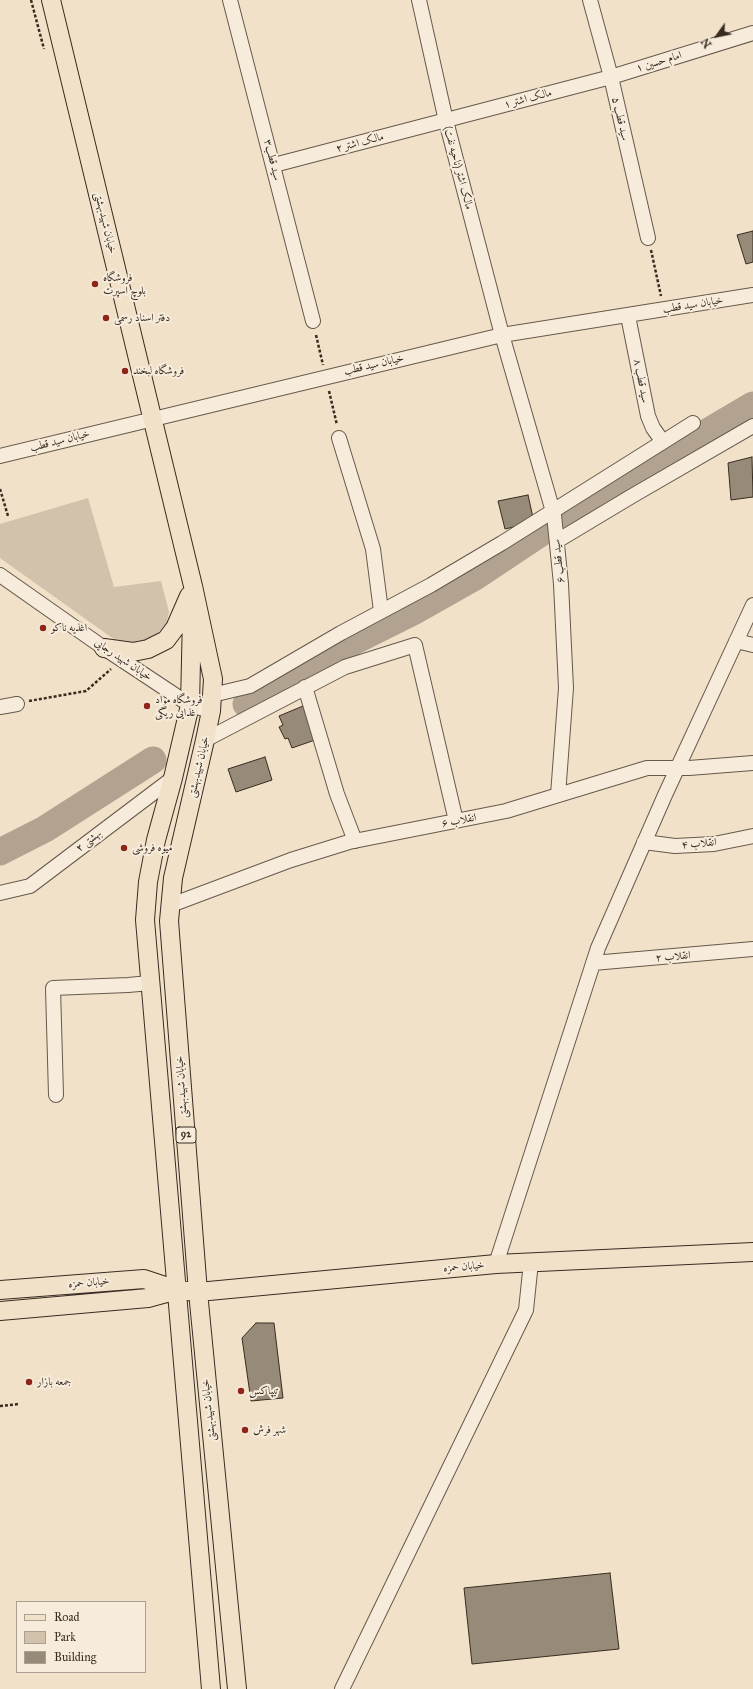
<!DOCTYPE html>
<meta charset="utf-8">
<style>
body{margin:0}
#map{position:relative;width:753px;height:1689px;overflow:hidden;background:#f2e1c9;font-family:"IM FELL Great Primer",serif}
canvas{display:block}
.legend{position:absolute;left:16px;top:1601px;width:130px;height:72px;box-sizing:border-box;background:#f7ecdc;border:1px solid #aa9f91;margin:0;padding:5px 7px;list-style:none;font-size:12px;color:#372c21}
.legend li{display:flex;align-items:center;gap:8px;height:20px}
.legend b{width:20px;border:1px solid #aa9f91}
.north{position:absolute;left:697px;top:16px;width:40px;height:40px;-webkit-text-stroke:3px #f7ecdc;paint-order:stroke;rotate:237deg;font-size:11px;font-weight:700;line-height:16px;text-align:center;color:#372c21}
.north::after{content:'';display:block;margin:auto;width:14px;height:18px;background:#372c21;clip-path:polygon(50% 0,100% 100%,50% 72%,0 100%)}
</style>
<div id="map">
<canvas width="753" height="1689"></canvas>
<ul class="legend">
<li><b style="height:5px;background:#f2e1c9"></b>Road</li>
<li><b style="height:11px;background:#d2c2ac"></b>Park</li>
<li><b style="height:11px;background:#988a78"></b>Building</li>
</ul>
<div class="north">N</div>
</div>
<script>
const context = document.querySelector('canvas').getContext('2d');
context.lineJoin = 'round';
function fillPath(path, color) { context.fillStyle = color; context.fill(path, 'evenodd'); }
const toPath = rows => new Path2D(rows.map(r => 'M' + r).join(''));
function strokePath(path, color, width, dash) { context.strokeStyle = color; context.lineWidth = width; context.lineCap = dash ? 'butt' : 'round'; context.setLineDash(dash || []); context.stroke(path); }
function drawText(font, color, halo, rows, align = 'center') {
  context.font = font + ' "IM FELL Great Primer",Amiri,serif'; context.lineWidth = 4; context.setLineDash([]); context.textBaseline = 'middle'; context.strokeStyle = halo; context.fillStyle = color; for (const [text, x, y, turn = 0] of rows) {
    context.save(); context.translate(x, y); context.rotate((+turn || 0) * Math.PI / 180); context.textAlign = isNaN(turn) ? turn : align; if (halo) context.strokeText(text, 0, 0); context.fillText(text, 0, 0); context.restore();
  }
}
const green = toPath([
 [88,498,114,587,161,581,169,612,166,625,157,634,144,641,130,645,115,640,0,558,0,524]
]);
const river = toPath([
 [566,517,592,500,753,405],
 [246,704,327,655,413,612,475,577,544,531],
 [0,852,45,829,153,760]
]);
const building = toPath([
 [753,231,753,262,746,264,737,235,753,231],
 [752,457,753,497,731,500,728,463,752,457],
 [528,495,534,522,505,529,498,501,528,495],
 [303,706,315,740,292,748,288,738,285,739,279,727,283,725,279,716,303,706],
 [265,757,272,780,236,792,228,769,265,757],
 [256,1323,274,1323,283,1398,251,1401,242,1338,256,1323],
 [610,1573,619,1649,472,1664,464,1588,610,1573]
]);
const path = toPath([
 [31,0,44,49],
 [651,250,661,296],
 [316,335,323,365],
 [329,391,337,425],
 [0,489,8,516],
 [29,701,86,691,111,669],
 [0,1406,19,1404]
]);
const minor = toPath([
 [230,0,313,321],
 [419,0,446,121,502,335,554,515,561,584,566,688,558,795],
 [590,0,611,77,648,238],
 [274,165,611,77,753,33],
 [628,316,648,416,653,428,663,442],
 [339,438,373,549,381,611],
 [0,456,502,335,753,295],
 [557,541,632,496,753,426],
 [0,575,104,648,190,705,211,711],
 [736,641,753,645],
 [305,687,337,794,355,841],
 [212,695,250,686,341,633,431,585,502,543,693,423],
 [0,707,17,704],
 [205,740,345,667,415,645,456,821],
 [644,842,675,846,714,844,753,836],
 [0,893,30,886,173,778],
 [171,905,291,860,349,842,506,811,647,768,689,768,753,763],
 [593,963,753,949],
 [56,1095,53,988,128,985,150,983],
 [496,1264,598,948,665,795,753,605],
 [342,1689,526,1310,531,1262]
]);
const major = toPath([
 [51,0,193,586,213,679,211,711,205,740,173,878,169,921,198,1292,237,1689],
 [192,615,190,705,173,778,156,840,148,882,145,920,211,1689],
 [104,648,133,652,148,649,166,640,175,628,189,596],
 [0,1290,144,1279,177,1290,198,1292,496,1264,753,1252],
 [0,1311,148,1298,177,1290]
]);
const markers = [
 [95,284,4,"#8f2418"],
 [106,318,4,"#8f2418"],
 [125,371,4,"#8f2418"],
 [43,628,4,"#8f2418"],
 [147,706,4,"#8f2418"],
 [124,848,4,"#8f2418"],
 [29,1382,4,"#8f2418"],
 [241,1391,4,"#8f2418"],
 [245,1430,4,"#8f2418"]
];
const shields = [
 [186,1135,20]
];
const shieldNames = [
 ["92",186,1135]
];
const streetNames = [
 ["امام حسین ۱",659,62,-17],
 ["مالک اشتر ۱",528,99,-15],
 ["سید قطب ۵",620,119,77],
 ["مالک اشتر ۲",360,143,-15],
 ["سید قطب۳",272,160,76],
 ["مالک اشتر (ناحیه نفت)",458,168,75],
 ["خیابان شهیدبهشتی",105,223,76],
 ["خیابان سید قطب",693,305,-9],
 ["خیابان سید قطب",374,365,-13],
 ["سید قطب ۸",641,381,79],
 ["خیابان سید قطب",60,441,-14],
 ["سید قطب ۶",559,561,-96],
 ["خیابان شهید رجایی",123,660,34],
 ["خیابان شهیدبهشتی",199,767,-77],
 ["انقلاب ۶",459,821,-11],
 ["بهشتی ۲",89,841,-37],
 ["انقلاب ۴",699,844,-5],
 ["انقلاب ۲",673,957,-5],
 ["خیابان شهیدبهشتی",182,1087,-94],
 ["خیابان حمزه",464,1267,-5],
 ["خیابان حمزه",89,1283,-5],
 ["خیابان شهیدبهشتی",209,1410,-96]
];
const poiNames = [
 ["فروشگاه",103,278],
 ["بلوچ اسپرت",103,291],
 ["دفتر اسناد رسمی",114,318],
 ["فروشگاه لبخند",133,371],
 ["اغذیه ناکو",51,628],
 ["فروشگاه مواد",155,700],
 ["غذایی ریگی",155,713],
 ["میوه فروشی",132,848],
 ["جمعه بازار",37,1382],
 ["تیپاکس",249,1391],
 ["شهر فرش",253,1430]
];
fillPath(green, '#d2c2ac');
strokePath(river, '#b2a390', 27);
fillPath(building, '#988a78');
strokePath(building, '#372c21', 1);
strokePath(minor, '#66594b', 16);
strokePath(major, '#372c21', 20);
strokePath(path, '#372c21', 2.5, [3, 2]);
strokePath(minor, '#f7ecdc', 14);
strokePath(major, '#f2e1c9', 18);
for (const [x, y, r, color] of markers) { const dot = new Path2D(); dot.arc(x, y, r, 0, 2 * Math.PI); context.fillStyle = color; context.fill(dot); strokePath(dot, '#f7ecdc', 1.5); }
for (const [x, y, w] of shields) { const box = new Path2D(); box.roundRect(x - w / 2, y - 8, w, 16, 3); context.fillStyle = '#f7ecdc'; context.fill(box); strokePath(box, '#372c21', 1); }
drawText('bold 10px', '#372c21', null, shieldNames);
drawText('11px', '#372c21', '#f7ecdc', streetNames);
drawText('11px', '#372c21', '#f7ecdc', poiNames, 'left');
</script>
